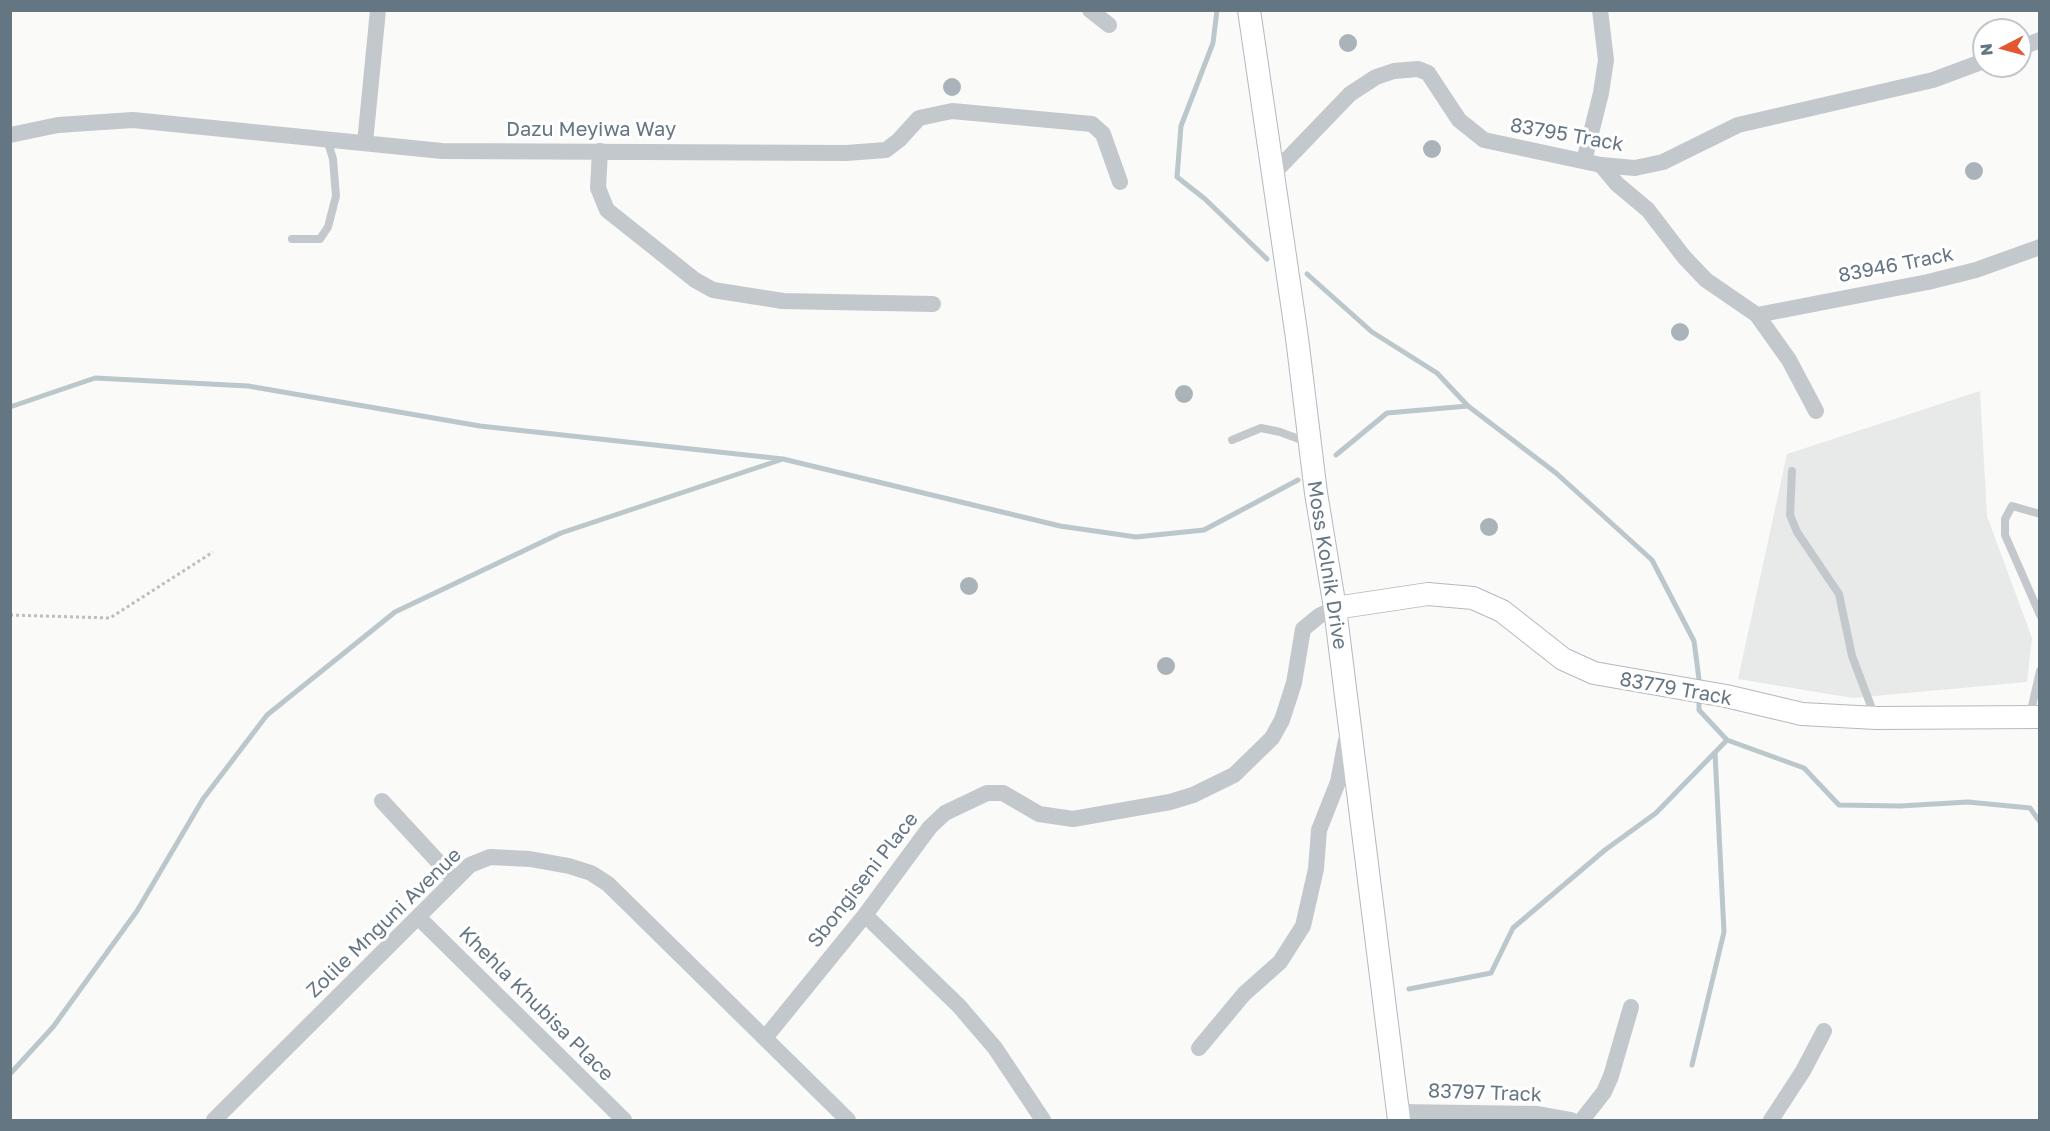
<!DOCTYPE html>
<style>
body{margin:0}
#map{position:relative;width:2050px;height:1131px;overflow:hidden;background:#fafaf8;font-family:"Golos Text",sans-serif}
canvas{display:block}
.frame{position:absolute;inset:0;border:12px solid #657683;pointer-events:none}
.north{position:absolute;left:1972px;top:18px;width:60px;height:60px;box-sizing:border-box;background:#fff;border:2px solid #c1c8cd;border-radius:50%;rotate:264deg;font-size:16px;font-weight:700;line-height:24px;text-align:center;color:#657683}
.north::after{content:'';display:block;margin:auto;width:21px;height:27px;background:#e4572e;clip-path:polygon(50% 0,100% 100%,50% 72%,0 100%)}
</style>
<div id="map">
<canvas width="2050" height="1131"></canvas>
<div class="frame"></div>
<div class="north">N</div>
</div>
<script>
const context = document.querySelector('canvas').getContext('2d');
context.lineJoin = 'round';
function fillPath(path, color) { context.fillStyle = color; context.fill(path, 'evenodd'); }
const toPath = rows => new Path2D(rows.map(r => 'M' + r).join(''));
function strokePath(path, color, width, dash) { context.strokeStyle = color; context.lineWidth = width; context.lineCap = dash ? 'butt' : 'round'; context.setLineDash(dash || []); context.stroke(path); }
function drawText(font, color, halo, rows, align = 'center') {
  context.font = font + ' "Golos Text",sans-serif'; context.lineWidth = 6; context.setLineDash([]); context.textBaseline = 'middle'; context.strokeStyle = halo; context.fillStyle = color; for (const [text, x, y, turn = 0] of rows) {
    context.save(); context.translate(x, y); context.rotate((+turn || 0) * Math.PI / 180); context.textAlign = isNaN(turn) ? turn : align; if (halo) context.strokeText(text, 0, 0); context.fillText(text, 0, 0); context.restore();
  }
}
const built = toPath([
 [1980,391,1987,516,2032,638,2027,682,1853,698,1738,679,1787,454]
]);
const stream = toPath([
 [1217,10,1213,43,1181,126,1177,177,1205,199,1267,259],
 [1307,274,1372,332,1437,373,1468,406],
 [10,407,95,378,248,386,480,426,783,459,1060,526,1136,537,1204,530,1298,480],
 [1336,455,1387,413,1468,406,1556,473,1652,560,1694,641,1700,687],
 [1699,696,1699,710,1727,740,1804,768,1839,805,1900,806,1968,802,2030,808,2040,822],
 [1409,989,1491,973,1513,928,1605,850,1656,813,1727,740],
 [1692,1065,1724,932,1715,753],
 [10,1074,53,1027,137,911,203,799,267,715,395,612,561,533,780,460]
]);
const building = toPath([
 '1339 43a9 9 0 1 1 18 0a9 9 0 1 1-18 0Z',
 '943 87a9 9 0 1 1 18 0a9 9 0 1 1-18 0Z',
 '1423 149a9 9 0 1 1 18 0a9 9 0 1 1-18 0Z',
 '1965 171a9 9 0 1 1 18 0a9 9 0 1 1-18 0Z',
 '1671 332a9 9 0 1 1 18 0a9 9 0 1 1-18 0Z',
 '1175 394a9 9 0 1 1 18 0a9 9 0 1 1-18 0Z',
 '1480 527a9 9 0 1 1 18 0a9 9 0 1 1-18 0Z',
 '960 586a9 9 0 1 1 18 0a9 9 0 1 1-18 0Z',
 '1157 666a9 9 0 1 1 18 0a9 9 0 1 1-18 0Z'
]);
const path = toPath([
 [10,615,110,618,213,552]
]);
const lane = toPath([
 [292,239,320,239,328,227,336,196,333,159,327,139],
 [1232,440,1261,428,1280,432,1307,442],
 [1792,471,1790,515,1797,532,1839,594,1852,656,1874,714],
 [2040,514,2012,506,2005,519,2005,535,2040,615],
 [2030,715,2040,671]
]);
const street = toPath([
 [1090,10,1109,25],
 [2020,48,2040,40],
 [10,135,58,125,133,120,442,151,846,153,886,150,899,140,919,118,952,111,1092,124,1103,134,1120,182],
 [365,143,378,10],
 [600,151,598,188,607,210,695,280,713,290,783,301,933,304],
 [1584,161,1601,93,1606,60,1600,10],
 [1601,165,1617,184,1648,210,1684,257,1706,280,1757,315,1789,360,1816,411],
 [1272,175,1350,94,1376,77,1394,71,1418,69,1428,73,1459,120,1484,140,1601,165,1635,168,1663,162,1738,125,1933,80,1984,61],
 [1757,315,1928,282,1976,270,2040,247],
 [382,801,455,880],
 [865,915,959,1006,995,1048,1043,1120],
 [418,917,624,1120],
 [765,1038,865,915,930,827,945,813,987,793,1003,793,1039,814,1073,819,1170,802,1193,795,1234,775,1272,738,1282,720,1294,683,1303,629,1319,616,1335,608],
 [1199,1048,1244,994,1280,962,1303,926,1316,869,1319,830,1338,782,1346,740],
 [1398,1112,1538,1114,1571,1120],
 [214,1120,470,865,490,857,530,859,569,866,591,873,608,884,848,1120],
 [1582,1120,1604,1092,1611,1076,1631,1007],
 [1771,1120,1803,1071,1824,1031]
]);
const secondary = toPath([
 [1249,10,1297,338,1316,493,1335,608,1399,1120],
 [1335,608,1428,594,1473,598,1502,611,1563,659,1594,673,1726,696,1802,714,1876,718,2040,717]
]);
const streetNames = [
 ["Dazu Meyiwa Way",591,130],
 ["83795 Track",1567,135,10],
 ["83946 Track",1896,265,-11],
 ["Moss Kolnik Drive",1327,565,81],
 ["83779 Track",1676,689,10],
 ["Sbongiseni Place",863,880,-52],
 ["Zolile Mnguni Avenue",384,923,-44],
 ["Khehla Khubisa Place",536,1004,45],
 ["83797 Track",1485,1093,2]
];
fillPath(built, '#e8e9e9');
strokePath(stream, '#bbc7cb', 5);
fillPath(building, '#aab3b9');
strokePath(secondary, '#b3babf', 24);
strokePath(path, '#bbbfc2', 3, [3, 3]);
strokePath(lane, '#c3c8cc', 8);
strokePath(street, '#c3c8cc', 16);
strokePath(secondary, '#fff', 22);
drawText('20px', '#657683', '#fff', streetNames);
</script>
